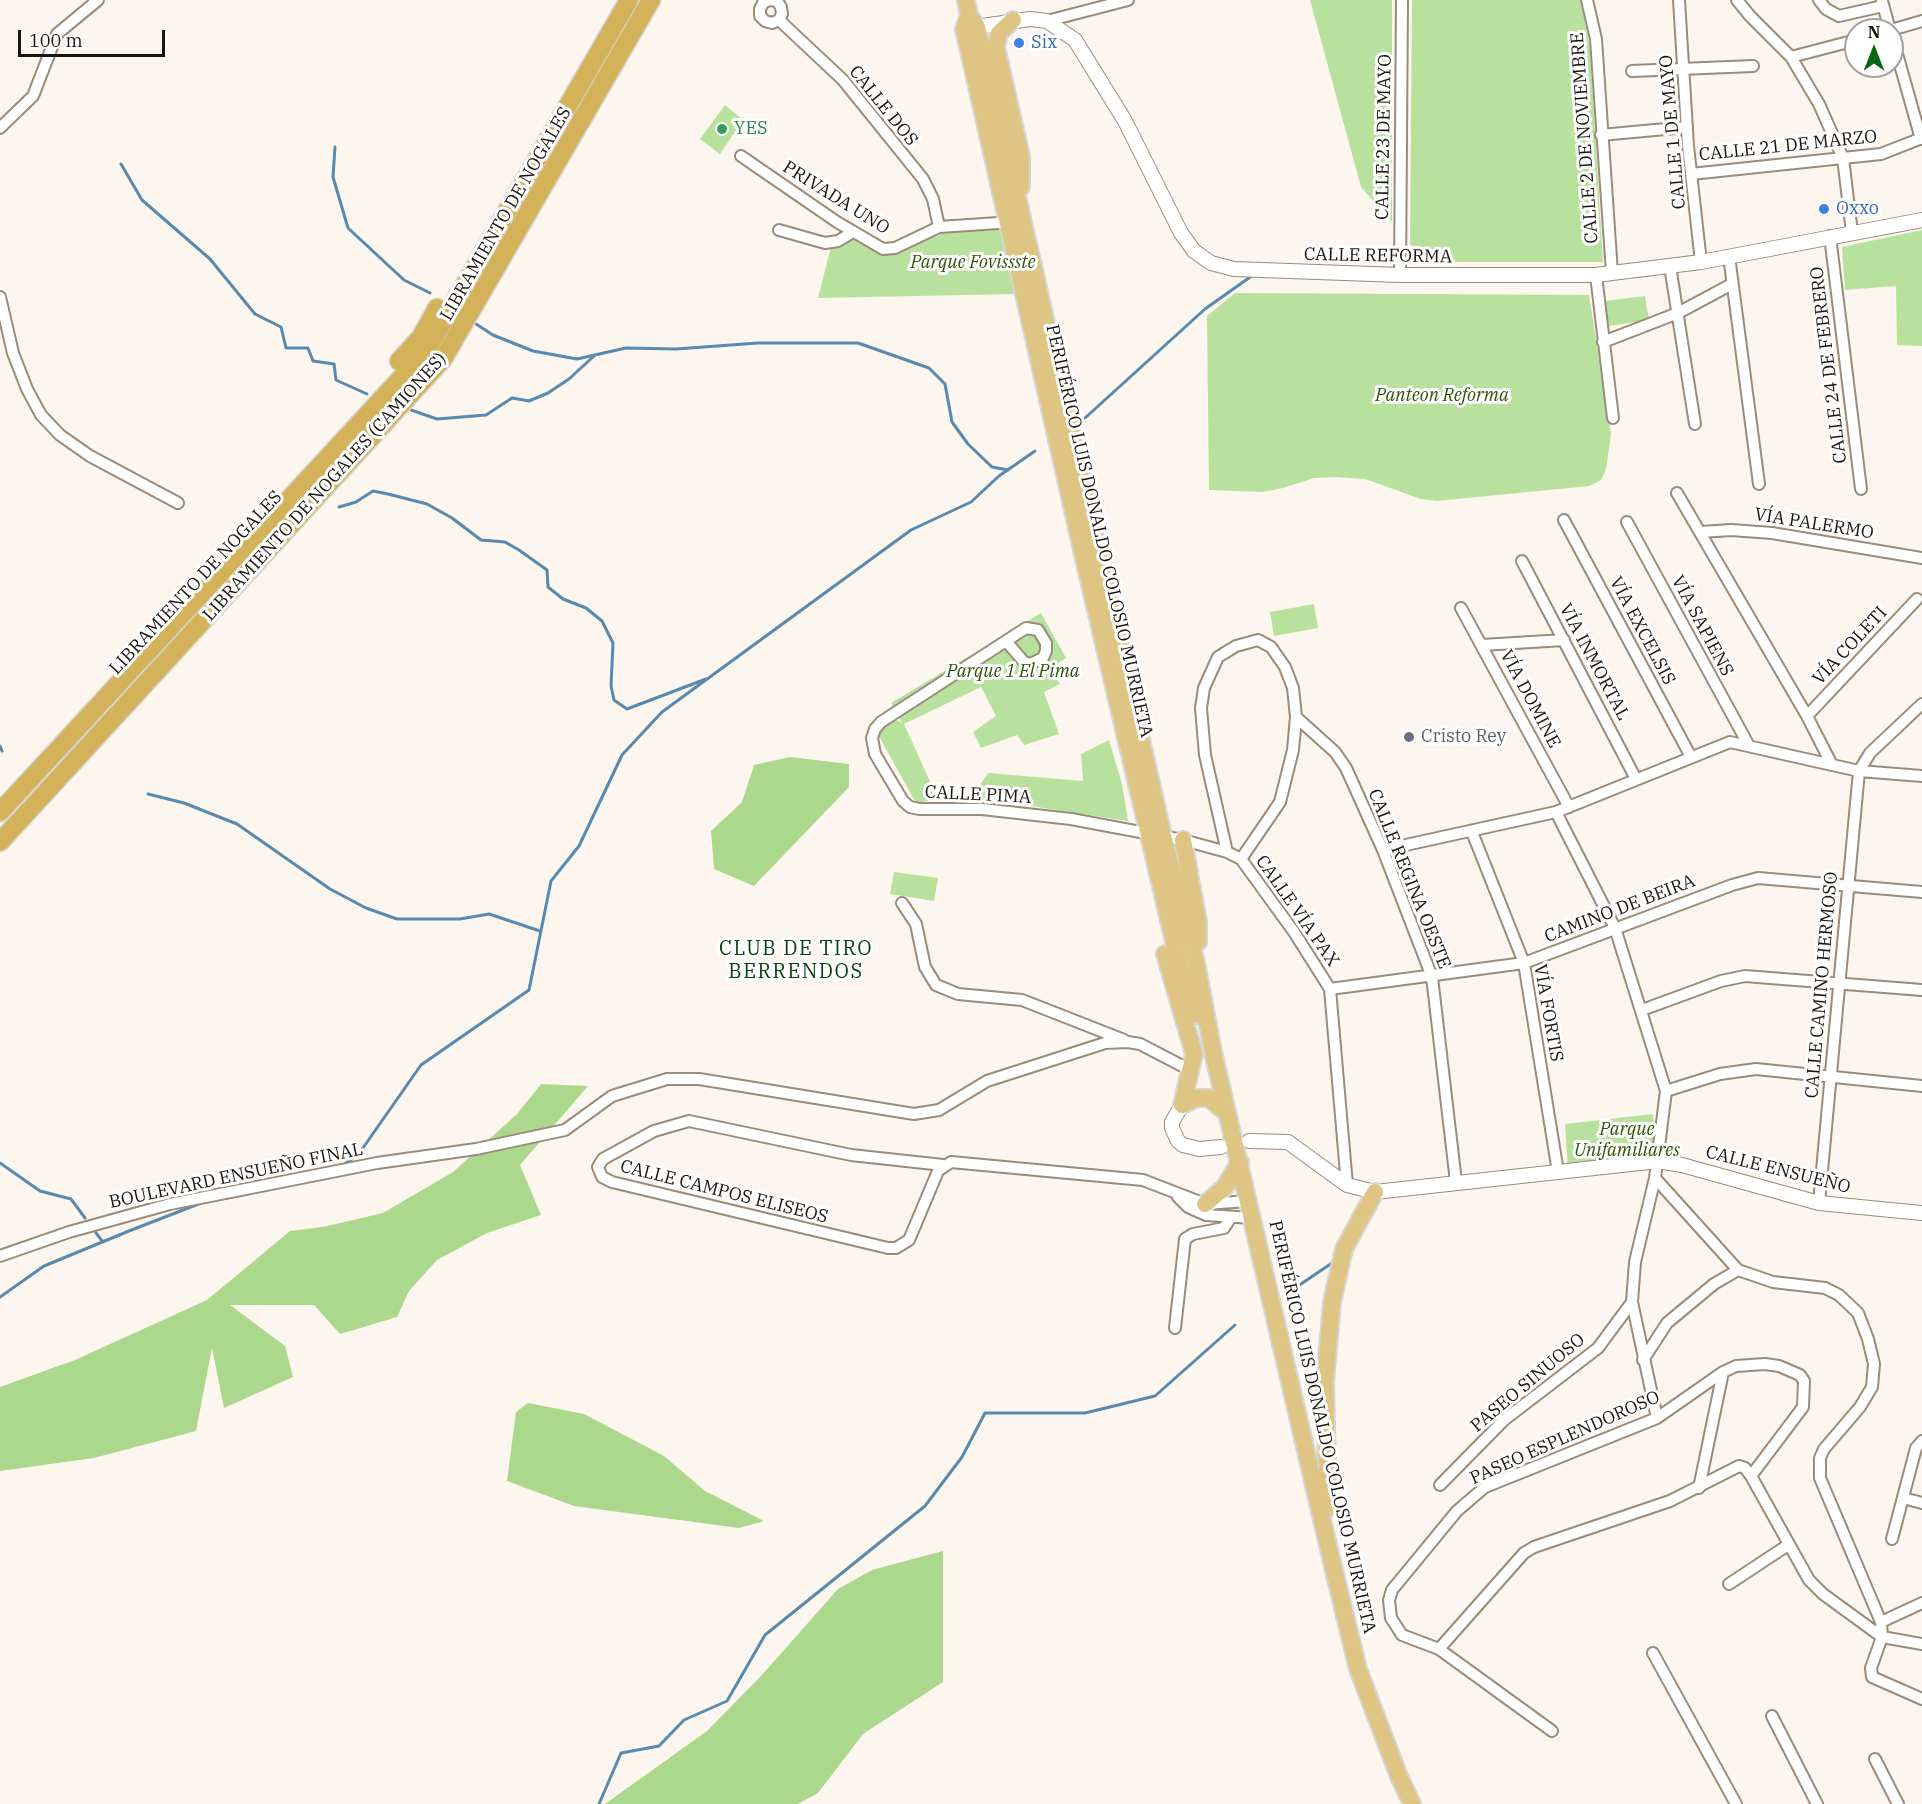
<!DOCTYPE html>
<meta charset="utf-8">
<style>
body{margin:0}
#map{position:relative;width:1922px;height:1804px;overflow:hidden;background:#fdf6ef;font-family:"IBM Plex Serif",serif}
canvas{display:block}
.north{position:absolute;left:1844px;top:18px;width:60px;height:60px;box-sizing:border-box;background:#fff;border:2px solid #a3a19f;border-radius:50%;rotate:0deg;font-size:16px;font-weight:700;line-height:24px;text-align:center;color:#1a140e}
.north::after{content:'';display:block;margin:auto;width:21px;height:27px;background:#086913;clip-path:polygon(50% 0,100% 100%,50% 72%,0 100%)}
.scale{position:absolute;left:18px;top:30px;width:147px;height:27px;box-sizing:border-box;border:3px solid #1a140e;border-top:0;padding-left:8px;font-size:18px;line-height:21px;white-space:nowrap;color:#1a140e;-webkit-text-stroke:4px #fff;paint-order:stroke}
</style>
<div id="map">
<canvas width="1922" height="1804"></canvas>
<div class="north">N</div>
<div class="scale">100 m</div>
</div>
<script>
const context = document.querySelector('canvas').getContext('2d');
context.lineJoin = 'round';
function fillPath(path, color) { context.fillStyle = color; context.fill(path, 'evenodd'); }
const toPath = rows => new Path2D(rows.map(r => 'M' + r).join(''));
function strokePath(path, color, width, dash) { context.strokeStyle = color; context.lineWidth = width; context.lineCap = dash ? 'butt' : 'round'; context.setLineDash(dash || []); context.stroke(path); }
function drawText(font, color, halo, rows, align = 'center') {
  context.font = font + ' "IBM Plex Serif",serif'; context.lineWidth = 6; context.setLineDash([]); context.textBaseline = 'middle'; context.strokeStyle = halo; context.fillStyle = color; for (const [text, x, y, turn = 0] of rows) {
    context.save(); context.translate(x, y); context.rotate((+turn || 0) * Math.PI / 180); context.textAlign = isNaN(turn) ? turn : align; if (halo) context.strokeText(text, 0, 0); context.fillText(text, 0, 0); context.restore();
  }
}
const green = toPath([
 [1310,0,1392,0,1392,222,1361,187],
 [1412,0,1581,0,1590,49,1603,262,1426,262,1410,244],
 [725,105,743,120,720,154,700,139],
 [1001,229,1014,294,818,298,831,247,853,236,873,250,896,252,949,231],
 [1922,230,1922,346,1897,345,1896,286,1845,290,1842,247],
 [1235,293,1589,295,1611,434,1606,470,1601,480,1589,486,1437,501,1421,499,1365,479,1336,477,1314,478,1283,488,1262,492,1209,490,1207,316],
 [1645,296,1649,320,1609,326,1605,301],
 [1314,604,1318,628,1274,636,1270,612],
 [1041,613,1066,658,1049,669,1060,684,1044,692,1059,734,1024,745,1017,735,981,748,973,732,996,716,981,687,904,724,938,799,916,803,876,731,897,720,902,723,891,703],
 [1109,740,1122,784,1128,821,972,797,988,773,1083,781,1081,754],
 [894,872,938,878,934,901,890,894],
 [1653,1114,1658,1161,1568,1170,1565,1124]
]);
const forest = toPath([
 [790,757,849,764,849,787,754,886,714,869,711,831,742,802,754,765],
 [541,1084,588,1086,520,1165,541,1215,487,1233,437,1260,409,1291,397,1317,340,1334,314,1305,230,1305,285,1346,293,1377,224,1408,212,1348,196,1431,94,1458,0,1471,0,1387,75,1360,207,1300,290,1231,323,1227,383,1213,453,1172,517,1114],
 [528,1403,584,1414,664,1456,705,1491,764,1521,739,1528,574,1506,507,1481,516,1412],
 [943,1551,943,1682,863,1734,818,1793,798,1804,605,1804,707,1731,761,1676,838,1589,872,1570]
]);
const stream = toPath([
 [335,147,333,177,348,228,404,280,430,293],
 [121,164,142,200,210,259,255,314,281,327,286,348,308,348,313,361,334,364,336,380,367,394],
 [1638,276,1655,274],
 [476,324,493,335,533,351,577,359,626,348,676,349,758,343,858,343,929,368,945,384,952,422,968,444,992,467,1008,470],
 [411,410,437,419,486,415,512,398,529,401,548,393,569,379,594,356],
 [1085,418,1205,309,1253,275],
 [339,507,356,502,373,491,388,494,427,504,452,518,481,540,505,542,519,550,547,570,548,587,563,599,586,608,602,621,613,643,611,686,614,700,627,709,706,679],
 [0,746,2,751],
 [148,794,184,803,237,824,330,889,366,908,397,919,460,919,489,914,540,931],
 [0,1163,40,1191,71,1199,85,1218],
 [343,1165,358,1155,421,1065,529,990,551,881,579,846,622,755,662,712,911,530,971,502,999,476,1035,451],
 [96,1233,103,1242],
 [1298,1286,1332,1263],
 [0,1297,44,1266,129,1231,201,1203,272,1189],
 [599,1804,621,1753,659,1746,684,1720,727,1701,765,1635,925,1506,962,1457,985,1413,1085,1413,1155,1396,1235,1325]
]);
const minor = toPath([
 [769,0,763,3,760,9,760,16,765,21,772,23,779,20],
 [770,0,777,1,781,7,782,14,779,20],
 [1587,0,1596,39,1612,273],
 [1679,0,1688,146,1701,262],
 [1737,0,1750,16,1791,57,1819,104,1843,158,1852,233],
 [1819,0,1826,9,1839,16,1883,6],
 [1882,1,1890,30],
 [779,20,843,80,923,179,933,199,939,227],
 [1047,21,1128,0],
 [1891,30,1922,21],
 [1892,36,1921,139],
 [1791,57,1856,40],
 [1632,71,1753,66],
 [0,128,33,96,57,34,98,0],
 [1601,135,1687,127],
 [741,156,837,222,883,249,895,248,939,227,1013,222],
 [1691,174,1881,154,1922,138],
 [779,230,825,243,838,241,853,232],
 [1830,236,1861,489],
 [1729,256,1759,484],
 [1670,266,1695,424],
 [1400,275,1402,0],
 [1596,275,1613,418],
 [0,297,13,353,27,389,41,415,60,435,90,456,178,503],
 [1603,342,1678,313,1732,284],
 [1677,493,1807,716,1832,765],
 [1564,520,1691,757],
 [1627,522,1748,744],
 [1701,532,1731,530,1772,533,1922,558],
 [1522,561,1636,779],
 [1461,608,1569,807],
 [1006,641,1024,662,1030,664,1043,658,1046,651,1046,643,1038,630,1026,628,881,722,875,729,872,738,875,754,903,801,910,807,919,809,982,809,1071,819,1183,840,1227,852,1241,859,1294,932,1330,989,1347,1185],
 [1482,645,1564,640],
 [1807,716,1917,599],
 [1296,717,1335,752,1346,768,1383,850,1432,977,1456,1182],
 [1472,832,1524,963,1558,1172],
 [1383,850,1556,812,1730,742,1859,771,1922,776],
 [1227,852,1205,755,1201,708,1204,688,1218,657,1236,646,1258,640,1271,647,1285,667,1293,688,1296,717,1293,750,1280,802,1241,859],
 [902,903,916,924,925,967,936,985,958,994,1022,1000,1124,1040],
 [1330,989,1524,963,1732,885,1758,878,1922,892],
 [1642,1010,1721,981,1745,976,1922,990],
 [1666,1091,1720,1074,1756,1069,1922,1086],
 [943,1165,851,1155,689,1121,654,1131,603,1159,598,1167,602,1177,612,1182,888,1248,896,1248,909,1240,938,1171,951,1162,1143,1180,1205,1204,1249,1201],
 [1655,1178,1738,1270,1773,1282,1825,1288,1839,1295,1858,1313,1868,1339,1874,1364,1872,1387,1860,1407,1824,1449,1820,1458,1820,1478,1881,1622,1882,1637,1871,1668,1872,1677,1922,1699],
 [1178,1197,1188,1207,1206,1215,1253,1218],
 [1819,1203,1859,771,1870,753,1922,704],
 [0,1256,69,1232,170,1204,377,1163,476,1149,565,1130,612,1096,667,1079,699,1079,914,1114,939,1110,987,1081,1105,1043,1128,1042,1140,1044,1192,1071],
 [1632,1302,1657,1418],
 [1175,1328,1185,1239,1193,1234,1224,1228,1231,1217],
 [1643,1360,1667,1323,1714,1284,1738,1270],
 [1751,1476,1803,1407,1804,1381,1800,1375,1779,1366,1765,1364,1736,1366,1723,1372,1657,1418,1485,1487,1457,1511,1392,1590,1389,1600,1391,1618,1402,1635,1439,1649,1524,1553,1534,1547,1670,1501,1739,1466,1745,1468,1751,1476,1809,1580,1823,1594,1882,1637,1922,1644],
 [1440,1485,1504,1420,1598,1348,1632,1302,1635,1262,1655,1178,1666,1091,1615,928,1556,812],
 [1699,1488,1723,1372],
 [1903,1498,1922,1503],
 [1892,1539,1916,1448,1922,1441],
 [1729,1584,1788,1545],
 [1881,1622,1922,1603],
 [1439,1649,1552,1731],
 [1653,1653,1736,1804],
 [1772,1716,1817,1804],
 [1875,1759,1898,1804]
]);
const tertiary = toPath([
 [969,28,1030,19,1047,21,1075,40,1125,121,1181,233,1194,251,1211,263,1234,269,1400,275,1596,275,1701,262,1922,220],
 [1182,1105,1172,1122,1172,1128,1178,1141,1183,1145,1199,1149,1221,1147],
 [1249,1141,1288,1142,1347,1185,1375,1192,1658,1161,1682,1165,1819,1203,1922,1213]
]);
const primary = toPath([
 [966,0,969,15,977,27,1020,209,1163,836,1196,963,1213,1052,1330,1554,1358,1669,1398,1774,1412,1804],
 [969,15,964,29,1085,563,1180,967,1198,1015],
 [1013,20,999,33,996,47,1021,156,1021,187],
 [1183,840,1198,922,1198,942],
 [1165,954,1194,1054,1182,1105],
 [1182,1105,1196,1098,1209,1098,1227,1113],
 [1205,1204,1224,1188,1240,1162],
 [1328,1508,1325,1382,1332,1302,1344,1249,1375,1192]
]);
const trunk = toPath([
 [399,361,421,337,437,308],
 [0,812,427,350,629,0],
 [0,842,443,359,651,0]
]);
const markers = [
 [1019,43,6,"#3f7fe0"],
 [722,129,6,"#2e9e5b"],
 [1824,209,6,"#3f7fe0"],
 [1409,737,6,"#6b7280"]
];
const shopNames = [
 ["Six",1031,43],
 ["Oxxo",1836,209]
];
const streetNames = [
 ["CALLE DOS",883,106,51],
 ["CALLE 1 DE MAYO",1673,132,-95],
 ["CALLE 23 DE MAYO",1384,137,-89],
 ["CALLE 2 DE NOVIEMBRE",1585,138,-94],
 ["CALLE 21 DE MARZO",1788,146,-6],
 ["PRIVADA UNO",836,198,32],
 ["LIBRAMIENTO DE NOGALES",506,214,-60],
 ["CALLE REFORMA",1378,256,1],
 ["CALLE 24 DE FEBRERO",1829,365,-97],
 ["LIBRAMIENTO DE NOGALES (CAMIONES)",325,487,-48],
 ["VÍA PALERMO",1814,524,9],
 ["PERIFÉRICO LUIS DONALDO COLOSIO MURRIETA",1099,531,77],
 ["LIBRAMIENTO DE NOGALES",196,583,-47],
 ["VÍA SAPIENS",1702,626,62],
 ["VÍA EXCELSIS",1642,631,62],
 ["VÍA COLETI",1850,646,-47],
 ["VÍA INMORTAL",1594,662,62],
 ["VÍA DOMINE",1530,699,62],
 ["CALLE PIMA",978,795,3],
 ["CALLE REGINA OESTE",1409,879,68],
 ["CAMINO DE BEIRA",1620,909,-21],
 ["CALLE VÍA PAX",1297,911,55],
 ["CALLE CAMINO HERMOSO",1822,985,-85],
 ["VÍA FORTIS",1548,1013,80],
 ["CALLE ENSUEÑO",1778,1170,14],
 ["BOULEVARD ENSUEÑO FINAL",236,1176,-12],
 ["CALLE CAMPOS ELISEOS",724,1192,14],
 ["PASEO SINUOSO",1528,1383,-40],
 ["PERIFÉRICO LUIS DONALDO COLOSIO MURRIETA",1322,1427,77],
 ["PASEO ESPLENDOROSO",1565,1438,-24]
];
const leisureNames = [
 ["YES",734,129]
];
const parkNames = [
 ["Parque Fovissste",973,263],
 ["Panteon Reforma",1442,396],
 ["Parque 1 El Pima",1013,672],
 ["Parque",1627,1130],
 ["Unifamiliares",1627,1151]
];
const worshipNames = [
 ["Cristo Rey",1421,737]
];
const neighbourhoodNames = [
 ["CLUB DE TIRO",796,949],
 ["BERRENDOS",796,972]
];
fillPath(green, '#b8e19d');
fillPath(forest, '#acd88e');
strokePath(stream, '#588ab0', 3);
strokePath(minor, '#9a8b7a', 14);
strokePath(tertiary, '#9a8b7a', 16);
strokePath(primary, '#d6d5d4', 20);
strokePath(trunk, '#d6d5d4', 21);
strokePath(minor, '#fff', 10);
strokePath(tertiary, '#fff', 14);
strokePath(primary, '#dec583', 16);
strokePath(trunk, '#d3b25a', 18);
for (const [x, y, r, color] of markers) { const dot = new Path2D(); dot.arc(x, y, r, 0, 2 * Math.PI); context.fillStyle = color; context.fill(dot); strokePath(dot, '#fff', 2); }
drawText('18px', '#366cbe', '#fff', shopNames, 'left');
drawText('18px', '#1a140e', '#fff', streetNames);
drawText('18px', '#27864d', '#fff', leisureNames, 'left');
drawText('italic 18px', '#2d5404', '#fff', parkNames);
drawText('18px', '#5b616d', '#fff', worshipNames, 'left');
context.letterSpacing = '1.5px';
drawText('20px', '#07410b', '#fff', neighbourhoodNames);
context.letterSpacing = '0px';
</script>
